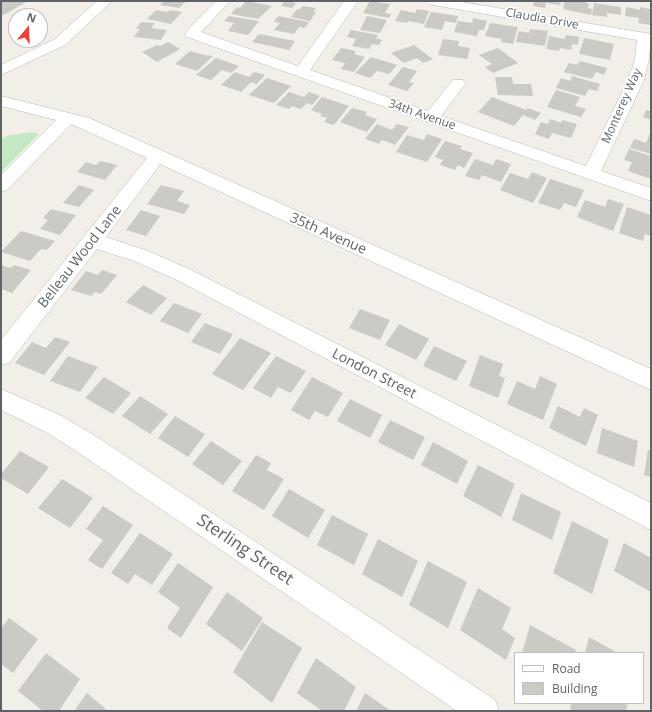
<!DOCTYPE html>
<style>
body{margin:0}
#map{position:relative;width:652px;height:712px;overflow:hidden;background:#f1efe8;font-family:"Open Sans",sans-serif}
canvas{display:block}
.frame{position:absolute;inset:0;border:2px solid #5f6368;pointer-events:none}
.legend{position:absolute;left:514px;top:652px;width:130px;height:52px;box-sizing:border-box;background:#fff;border:1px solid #bfc1c3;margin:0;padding:5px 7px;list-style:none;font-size:12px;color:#5f6368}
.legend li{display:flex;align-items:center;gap:8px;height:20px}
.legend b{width:20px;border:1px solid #bfc1c3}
.north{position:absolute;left:8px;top:8px;width:40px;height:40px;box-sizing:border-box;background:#fff;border:1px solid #bfc1c3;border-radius:50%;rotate:19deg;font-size:11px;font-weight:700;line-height:16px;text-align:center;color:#5f6368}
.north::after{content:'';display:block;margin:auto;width:14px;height:18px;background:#ea4335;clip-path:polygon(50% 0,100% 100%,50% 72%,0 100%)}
</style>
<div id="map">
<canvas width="652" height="712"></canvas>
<div class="frame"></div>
<ul class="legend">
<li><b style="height:5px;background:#fff"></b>Road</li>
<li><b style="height:11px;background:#cccac5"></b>Building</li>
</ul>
<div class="north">N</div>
</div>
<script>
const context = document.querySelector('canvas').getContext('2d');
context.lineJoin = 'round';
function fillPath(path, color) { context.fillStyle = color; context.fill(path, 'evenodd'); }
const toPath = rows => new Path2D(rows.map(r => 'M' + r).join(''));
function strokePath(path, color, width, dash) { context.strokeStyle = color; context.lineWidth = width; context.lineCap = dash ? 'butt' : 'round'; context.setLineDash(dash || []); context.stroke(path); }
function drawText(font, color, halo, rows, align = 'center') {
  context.font = font + ' "Open Sans",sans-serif'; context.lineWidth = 3.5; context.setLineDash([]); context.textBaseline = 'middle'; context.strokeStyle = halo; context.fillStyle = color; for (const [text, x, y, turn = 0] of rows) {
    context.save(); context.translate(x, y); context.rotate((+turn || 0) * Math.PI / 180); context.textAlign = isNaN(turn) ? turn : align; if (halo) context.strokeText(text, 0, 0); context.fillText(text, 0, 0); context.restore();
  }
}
const green = toPath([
 [30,132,39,134,1,172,1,139,6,136]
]);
const building = toPath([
 [1,1,28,1,4,15,1,14],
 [164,1,186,1,179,8,160,5],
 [246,1,272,6,258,19,231,14,237,7,240,8],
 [285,1,287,1,296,3,292,8,281,6],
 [370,1,390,4,385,13,391,14,389,18,363,13],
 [534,1,561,1,560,5,546,3,545,8,533,6],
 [565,1,582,1,589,4,588,8,592,9,591,15,563,9],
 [594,3,621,7,621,15,607,13,607,17,592,15],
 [303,6,316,8,313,12,316,12,310,21,291,17,297,9,300,9],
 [626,7,640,10,640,7,651,9,651,25,638,23,639,18,625,16],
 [417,9,429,11,424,24,408,21,407,23,395,21,401,10,415,13],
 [156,10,168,12,170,10,182,12,171,24,147,19],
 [431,12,458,16,456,23,445,21,442,30,424,27],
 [229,16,259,21,248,35,228,31,234,23,224,21],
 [278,16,309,22,305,28,299,27,294,34,274,30,280,23,274,22],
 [367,16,387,20,380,33,360,30],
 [473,18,487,21,484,30,479,30,477,36,454,32,458,21,472,23],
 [141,22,155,23,151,28,167,30,161,40,134,37,140,29,136,29],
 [490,23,518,27,513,44,501,42,502,39,485,36],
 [530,29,548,31,545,46,516,42,519,31,529,33],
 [351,30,378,35,376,38,382,40,379,45,372,44,369,49,352,46,356,39,347,37],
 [259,34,295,41,289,50,252,42],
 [566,35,579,37,578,45,572,44,571,50,560,48,559,51,546,49,549,36,565,39],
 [584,38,614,44,610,60,579,54],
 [443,39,459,41,458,46,470,48,467,59,438,55],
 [168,42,180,49,157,62,142,52,157,45,160,46],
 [414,45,433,59,423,63,417,58,404,63,391,53],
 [341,48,356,51,354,54,365,57,354,72,341,69,345,63,332,60],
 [498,48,518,63,493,73,485,67,492,64,479,55],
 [190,51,204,55,213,56,197,71,175,64],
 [371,57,397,65,389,74,377,71,370,78,355,73],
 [216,58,239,66,231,73,222,70,211,80,196,75],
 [580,61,607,68,604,75,596,72,592,79,564,72,569,63,577,65],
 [403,67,417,71,409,82,414,83,407,91,388,85],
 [235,72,249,77,254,72,265,75,257,84,251,82,241,92,221,85],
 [572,76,600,84,597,91,589,89,585,96,556,88,561,78,570,81],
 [495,77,512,77,513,84,531,84,533,96,498,95],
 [267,78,291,86,274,103,249,95],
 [556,90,580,97,575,106,586,109,581,117,547,107],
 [289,92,304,97,309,92,320,96,312,105,307,103,301,109,292,106,289,109,276,105],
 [322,97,349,106,334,125,324,122,327,118,320,116,322,114,311,110],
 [492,97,526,110,528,108,541,113,535,120,523,115,514,126,478,112],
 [352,108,367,112,365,115,377,119,367,132,340,122],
 [646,110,651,111,651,120,643,117],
 [550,119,561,123,562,120,577,124,571,138,552,133,549,139,535,134,541,122,548,124],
 [377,124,392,130,397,124,409,127,395,145,382,140,379,144,365,139],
 [650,133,651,133,651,154,630,148,634,139,646,143],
 [427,134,442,139,427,162,396,152,407,135,424,140],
 [445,141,462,146,460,149,473,153,464,168,458,165,455,170,440,165,443,160,435,157],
 [629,149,651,156,651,179,628,171,632,162,624,160],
 [475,159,493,165,496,159,511,164,501,182,482,175,479,180,465,176],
 [100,161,117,165,105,180,77,172,86,162,96,165],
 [532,172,547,178,533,203,500,190,510,173,528,179],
 [550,179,584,190,576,207,564,203,560,210,538,203],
 [79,185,94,190,79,207,63,203],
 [161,185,184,191,177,201,190,205,184,214,147,204],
 [608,199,624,204,613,231,577,217,585,200,605,207],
 [627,207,651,215,651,236,645,234,643,241,619,233],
 [51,209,76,215,60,235,40,229,48,220,43,218],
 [141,210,160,216,146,236,126,230],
 [21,231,55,241,47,250,41,249,30,261,1,252],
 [1,265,11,268,14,265,31,270,12,293,1,289],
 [102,270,117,275,101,294,95,292,91,296,71,290,86,271,98,275],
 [143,285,167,298,151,315,126,302],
 [174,303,202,314,188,333,160,321],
 [360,309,390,320,380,340,349,328],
 [205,323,233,334,220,354,191,342],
 [399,324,429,339,416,360,385,345],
 [55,337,70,342,44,375,15,363,32,342,46,348],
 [240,338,271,353,243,390,212,374],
 [434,346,467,361,456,381,423,366],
 [480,355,503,364,499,376,505,378,498,398,469,386],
 [68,356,98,367,80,392,50,381],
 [276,356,306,371,291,393,278,387,271,398,253,388],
 [540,376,557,384,543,420,507,404,517,381,535,389],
 [104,377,131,393,113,414,85,398],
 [312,377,343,393,328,417,315,411,309,420,291,410],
 [140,396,168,414,150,434,122,416],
 [350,399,382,415,370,438,337,421],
 [558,406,580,417,584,408,598,415,586,446,549,428],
 [175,416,205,434,188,457,158,438],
 [390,420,425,437,413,460,378,442],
 [602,428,638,441,634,467,597,453],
 [211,441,242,461,223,485,192,464],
 [433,442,468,461,457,484,421,465],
 [648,450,651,451,651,477,644,475],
 [20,451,49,467,28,494,1,478,1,474],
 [256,455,271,463,267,470,284,479,264,510,232,491],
 [478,465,515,484,501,517,463,496],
 [62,479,93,498,70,528,38,508],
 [289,489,325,510,308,538,272,516],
 [521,493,561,512,552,540,512,520],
 [103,506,133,525,102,569,88,560,103,540,86,529],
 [332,515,368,534,354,565,317,545],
 [572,521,609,540,592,594,553,573],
 [140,533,173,554,152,585,135,574,128,584,111,573],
 [378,539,418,561,402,597,362,574],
 [624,543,651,558,651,592,614,571],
 [428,561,467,582,448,628,409,605],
 [178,563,213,587,181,638,167,628,180,608,158,592],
 [478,588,511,608,502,629,515,638,506,660,460,630],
 [227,592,263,618,242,651,206,624],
 [9,618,38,639,13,673,1,664,1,628],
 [262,622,302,648,272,703,233,672],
 [530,625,576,650,575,653,522,653],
 [589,637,618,653,585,653],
 [46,653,80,679,59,711,43,711,18,691],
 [316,658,356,687,344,711,322,711,297,693],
 [87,693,108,711,74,711],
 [365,693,391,711,356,711],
 [571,703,628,703,626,711,573,711,570,709]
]);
const minor = toPath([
 [97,1,112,1,65,45,1,75,1,65,55,39,97,1],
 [216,1,230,1,201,32,298,66,344,1,358,1,310,70,428,111,453,80,463,80,466,83,441,116,586,166,628,80,635,59,637,40,433,5,428,4,426,1,456,1,651,34,649,59,644,80,601,171,651,188,651,201,187,37,185,34,187,31,216,1],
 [1,96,89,118,651,369,651,390,160,164,106,237,148,251,189,269,651,503,651,530,175,279,134,261,97,249,9,363,1,365,1,340,147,158,71,124,7,190,1,192,1,175,56,120,1,106,1,96],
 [1,389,62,416,97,437,495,700,499,711,457,711,79,453,46,432,1,410,1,389]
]);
const farStreetnames = [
 ["Claudia Drive",542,19,10],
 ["Monterey Way",622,106,-66],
 ["34th Avenue",422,115,19]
];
const streetNames = [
 ["35th Avenue",328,234,24],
 ["Belleau Wood Lane",80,257,-52],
 ["London Street",374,374,27]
];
const nearStreetnames = [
 ["Sterling Street",245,550,34]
];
fillPath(green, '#c5e8c5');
fillPath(building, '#cccac5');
strokePath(minor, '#b5b8bc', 1);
fillPath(minor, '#fff');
drawText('12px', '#5f6368', '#fff', farStreetnames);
drawText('14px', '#5f6368', '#fff', streetNames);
drawText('17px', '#5f6368', '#fff', nearStreetnames);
</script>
